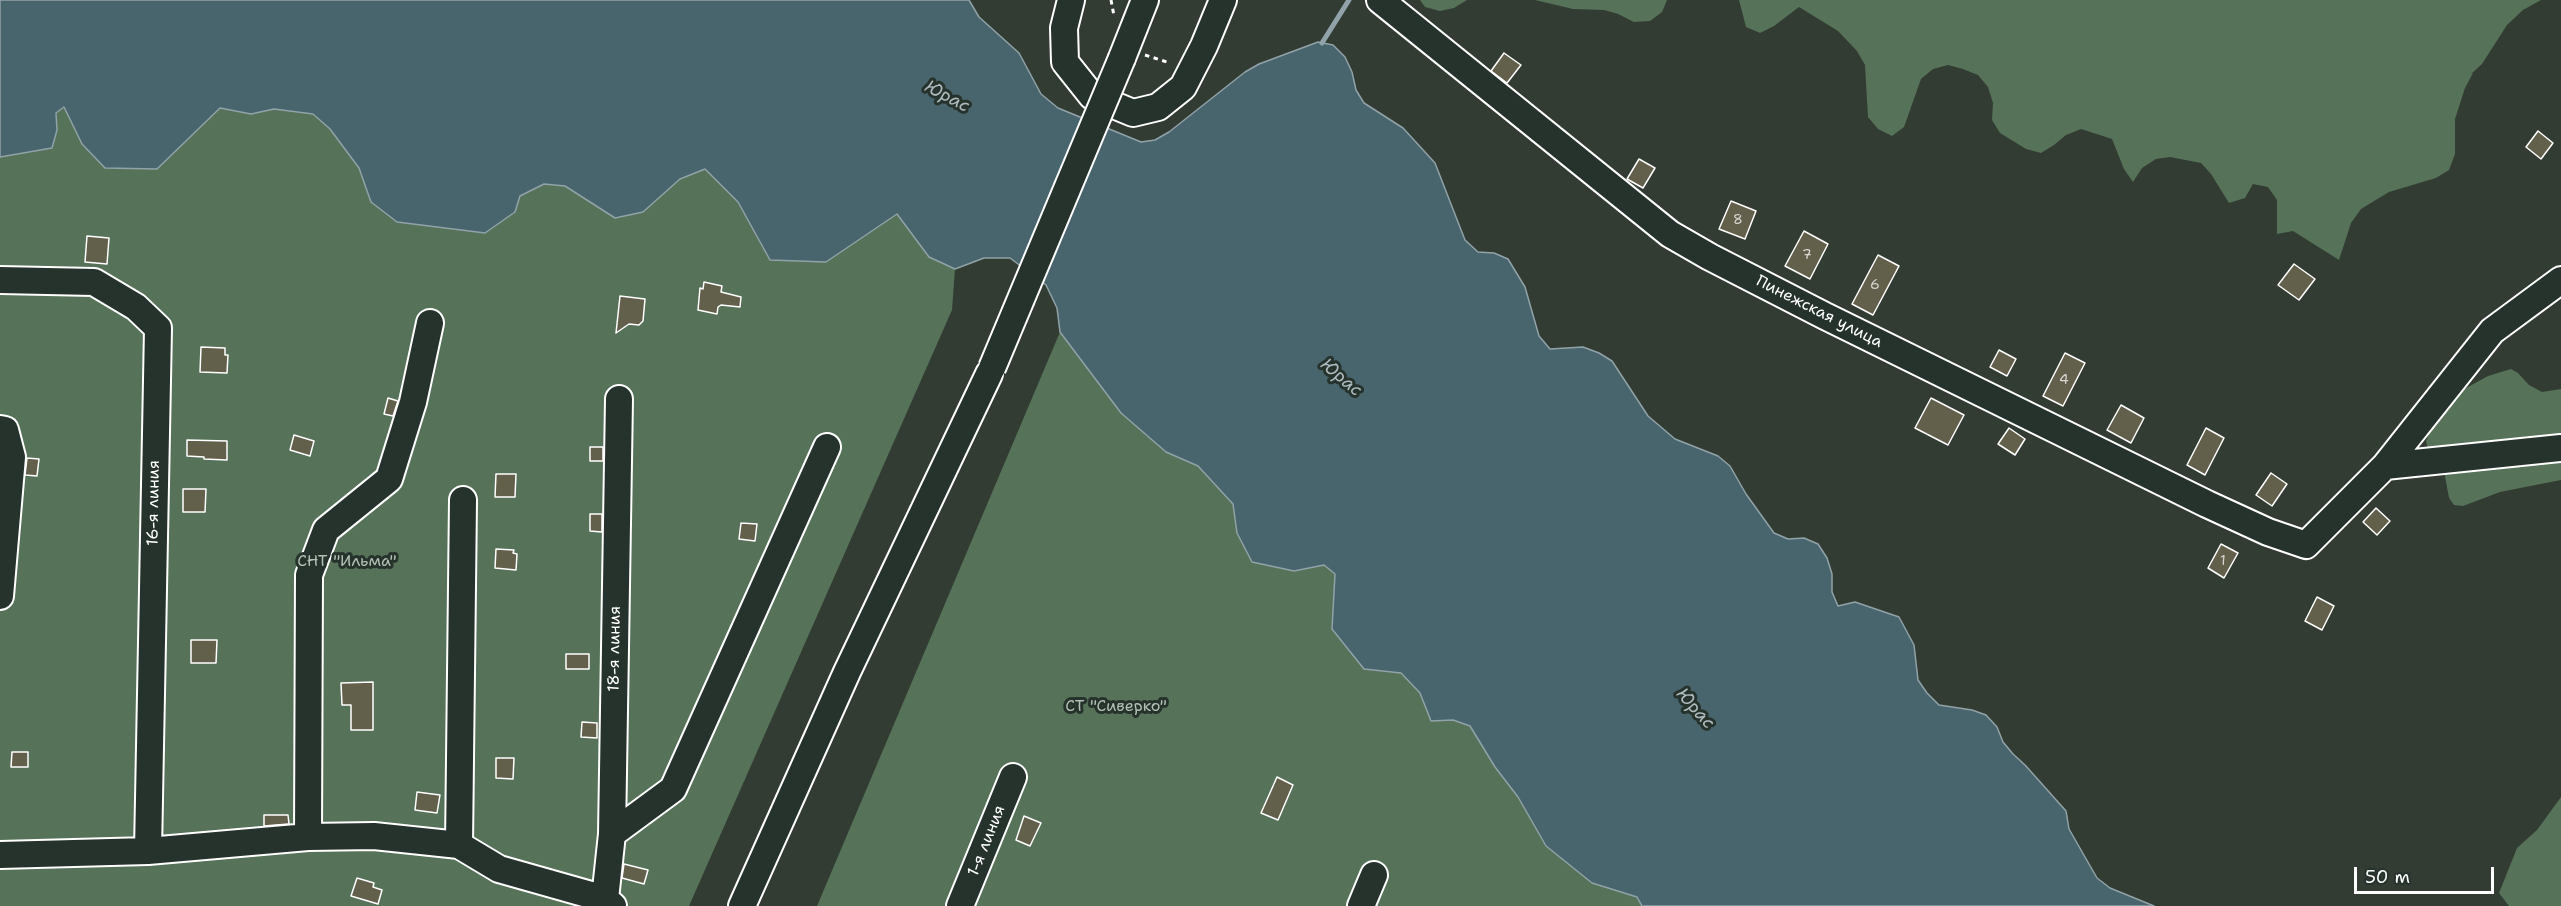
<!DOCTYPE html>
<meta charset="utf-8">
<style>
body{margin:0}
#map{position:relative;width:2561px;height:906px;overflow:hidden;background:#323c33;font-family:"Shantell Sans",sans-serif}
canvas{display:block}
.scale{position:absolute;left:2354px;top:867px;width:140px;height:27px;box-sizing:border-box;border:3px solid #fff;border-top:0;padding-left:8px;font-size:18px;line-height:21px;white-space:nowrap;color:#fff;-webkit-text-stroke:4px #26332d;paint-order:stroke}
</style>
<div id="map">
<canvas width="2561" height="906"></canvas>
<div class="scale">50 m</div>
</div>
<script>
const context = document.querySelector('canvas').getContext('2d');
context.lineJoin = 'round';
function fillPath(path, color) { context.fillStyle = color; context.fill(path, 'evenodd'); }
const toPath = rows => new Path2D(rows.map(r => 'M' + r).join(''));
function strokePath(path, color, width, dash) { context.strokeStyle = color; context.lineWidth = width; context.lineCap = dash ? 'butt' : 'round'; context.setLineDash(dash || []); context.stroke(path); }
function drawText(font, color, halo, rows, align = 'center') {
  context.font = font + ' "Shantell Sans",sans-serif'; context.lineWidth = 6; context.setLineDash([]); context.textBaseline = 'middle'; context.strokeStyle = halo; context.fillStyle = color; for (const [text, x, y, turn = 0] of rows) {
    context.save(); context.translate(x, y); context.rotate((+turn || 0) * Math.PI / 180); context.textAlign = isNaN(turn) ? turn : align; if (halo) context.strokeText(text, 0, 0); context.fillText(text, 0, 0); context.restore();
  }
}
const green = toPath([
 [1420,0,1467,0,1454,8,1440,11,1425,7],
 [1535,0,1667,0,1662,12,1650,21,1634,22,1618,14,1604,10,1573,9],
 [1739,0,2541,0,2523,10,2507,25,2482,64,2470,75,2473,73,2465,88,2455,119,2455,154,2449,170,2436,178,2389,192,2361,209,2351,223,2339,260,2293,231,2277,234,2277,200,2268,187,2253,184,2245,198,2229,203,2211,174,2201,163,2170,157,2156,159,2142,168,2133,182,2124,169,2112,139,2081,129,2066,135,2054,145,2041,153,2026,149,2000,133,1992,120,1993,103,1988,87,1978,75,1963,69,1948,65,1933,69,1921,79,1904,127,1892,136,1878,129,1868,117,1865,65,1857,51,1838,31,1799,7,1774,26,1760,33,1746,27],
 [65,107,82,144,157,169,220,108,251,114,274,109,313,114,330,129,359,168,371,202,520,196,544,184,565,186,615,218,643,212,680,179,705,169,738,202,770,260,826,262,897,214,929,257,955,269,952,310,689,906,0,906,0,157,52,148,57,130,56,113],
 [1060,332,1121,413,1166,452,1198,466,1233,504,1237,533,1294,571,1324,565,1335,574,1332,629,1364,669,1401,673,1420,693,1431,720,1453,720,1470,726,1495,767,1518,797,1546,846,1592,883,1637,897,1642,906,817,906],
 [2511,369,2518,373,2529,385,2542,392,2561,389,2561,480,2500,492,2463,506,2454,505,2449,498,2444,471,2428,449,2426,441,2436,418,2457,393,2488,376],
 [2561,797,2561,906,2509,906,2499,893,2517,848,2537,830]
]);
const water = toPath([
 [0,0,969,0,979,17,1019,53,1041,94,1058,108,1141,142,1155,140,1169,132,1245,72,1259,64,1318,42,1333,45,1345,57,1352,72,1356,90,1364,103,1403,128,1435,163,1465,240,1478,252,1494,253,1508,259,1525,287,1539,336,1550,349,1583,347,1599,353,1612,361,1648,416,1675,439,1718,456,1730,466,1746,494,1774,533,1788,539,1804,538,1818,544,1827,558,1832,574,1832,592,1838,606,1855,602,1899,617,1914,645,1918,680,1927,693,1939,705,1972,710,1986,715,1997,727,2003,742,2013,754,2025,765,2066,811,2069,829,2097,878,2110,888,2154,906,1642,906,1637,897,1592,883,1546,846,1518,797,1495,767,1470,726,1453,720,1431,721,1420,693,1401,673,1364,669,1332,629,1335,574,1324,565,1294,571,1252,562,1237,533,1233,504,1198,466,1166,452,1121,413,1060,332,1057,308,1046,285,1010,258,984,258,955,269,929,257,897,214,826,262,770,260,738,202,705,169,680,179,643,212,615,218,565,186,544,184,520,196,515,212,485,233,397,222,371,202,359,168,330,129,313,114,274,109,251,114,220,108,157,169,105,168,82,144,64,107,56,113,57,130,52,148,0,157,0,0]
]);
const stream = toPath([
 [1322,43,1349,0]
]);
const building = toPath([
 [1504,53,1521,65,1507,83,1491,71,1504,53],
 [2538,131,2553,143,2541,159,2526,147,2538,131],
 [1639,159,1655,168,1643,188,1627,179,1639,159],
 [1731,201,1756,211,1745,239,1719,229,1731,201],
 [1804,231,1828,244,1810,279,1785,266,1804,231],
 [87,236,109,238,107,264,85,262,87,236],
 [1878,255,1899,266,1873,315,1852,304,1878,255],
 [2294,264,2315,279,2299,300,2278,285,2294,264],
 [704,282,722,286,721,292,741,297,740,307,721,305,718,307,717,314,698,310,700,288,703,289,704,282],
 [620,296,645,299,643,321,639,325,629,324,616,333,620,296],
 [201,347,225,348,225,355,228,355,227,373,200,372,201,347],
 [1999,350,2016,359,2007,376,1990,367,1999,350],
 [2065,353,2085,363,2063,406,2043,396,2065,353],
 [388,398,398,401,393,416,384,414,388,398],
 [1931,398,1964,415,1948,445,1915,428,1931,398],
 [2121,405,2144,418,2131,443,2107,430,2121,405],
 [2009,428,2025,439,2015,455,1998,444,2009,428],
 [2206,428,2224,438,2205,475,2187,465,2206,428],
 [294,435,314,441,310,456,290,450,294,435],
 [187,440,227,441,227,460,204,459,204,457,187,456,187,440],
 [590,447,603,447,603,461,590,461,590,447],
 [27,458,39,459,37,476,25,475,27,458],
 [2271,473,2287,484,2272,506,2256,495,2271,473],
 [496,474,516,474,515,497,495,497,496,474],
 [183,489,206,489,205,512,183,512,183,489],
 [2376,508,2390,521,2377,535,2363,522,2376,508],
 [590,514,602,514,602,532,590,531,590,514],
 [741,523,757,524,755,541,739,539,741,523],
 [2221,544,2238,553,2224,578,2208,568,2221,544],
 [496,549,514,550,513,553,517,554,516,570,495,568,496,549],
 [2317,597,2334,606,2322,630,2305,621,2317,597],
 [191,640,217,640,216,663,191,663,191,640],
 [566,654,589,654,589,669,566,669,566,654],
 [373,682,373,730,351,730,351,705,342,705,341,683,373,682],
 [582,722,597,723,597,738,581,737,582,722],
 [12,752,28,752,28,767,11,767,12,752],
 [496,758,514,758,513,779,496,778,496,758],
 [1277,777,1293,785,1278,820,1261,813,1277,777],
 [417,792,440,795,437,813,415,810,417,792],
 [264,815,288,815,289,824,264,826,264,815],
 [1024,816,1041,823,1030,846,1016,840,1024,816],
 [624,864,648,870,644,884,622,878,624,864],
 [357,878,374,883,373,887,382,890,378,904,351,896,357,878]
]);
const path = toPath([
 [1111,0,1114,16],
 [1145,55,1170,63]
]);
const minor = toPath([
 [1071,0,1064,28,1065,62,1092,96,1133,113,1158,107,1183,87,1204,46,1223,0],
 [1380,0,1670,234,1710,257,1825,316,2207,504,2268,532,2306,545,2385,466,2492,331,2561,280],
 [1122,58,1145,0],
 [0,280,94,282,136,307,158,328,148,851],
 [0,429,5,430,12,457,0,596],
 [2385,466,2561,448],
 [612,834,673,789,827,447],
 [308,837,309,575,326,530,389,479,413,402,430,323],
 [459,845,463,500],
 [0,855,148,851,308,837,374,836,459,845,499,869,605,899,613,906],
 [605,899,612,834,619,399],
 [742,906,847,672,989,374],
 [960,906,1013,777],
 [1361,906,1374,875]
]);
const minorBridge = toPath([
 [992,368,1122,58]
]);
const numberNames = [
 ["8",1738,220],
 ["7",1807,255],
 ["6",1875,285],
 ["4",2064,380],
 ["1",2223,561]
];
const streetNames = [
 ["Пинежская улица",1819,312,27],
 ["16-я линия",154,503,-89],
 ["18-я линия",615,649,-89],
 ["1-я линия",987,841,-68]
];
const parkNames = [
 ["СНТ \"Ильма\"",347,562],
 ["СТ \"Сиверко\"",1116,707]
];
const waterNames = [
 ["Юрас",947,97,28],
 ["Юрас",1341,378,40],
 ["Юрас",1695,709,48]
];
fillPath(green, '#567259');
fillPath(water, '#48656e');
strokePath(water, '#91a3a8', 1.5);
strokePath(stream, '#91a3a8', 5);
fillPath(building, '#625f4b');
strokePath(building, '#fff', 1.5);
strokePath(minor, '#fff', 30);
strokePath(path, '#fff', 3, [4.5, 4.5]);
strokePath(minor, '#26332d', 26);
strokePath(minorBridge, '#fff', 30, []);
strokePath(minorBridge, '#26332d', 26);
drawText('14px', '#d8d7d2', null, numberNames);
drawText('16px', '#fff', '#26332d', streetNames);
drawText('16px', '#b3c0b4', '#26332d', parkNames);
drawText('italic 18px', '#adbabe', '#26332d', waterNames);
</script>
